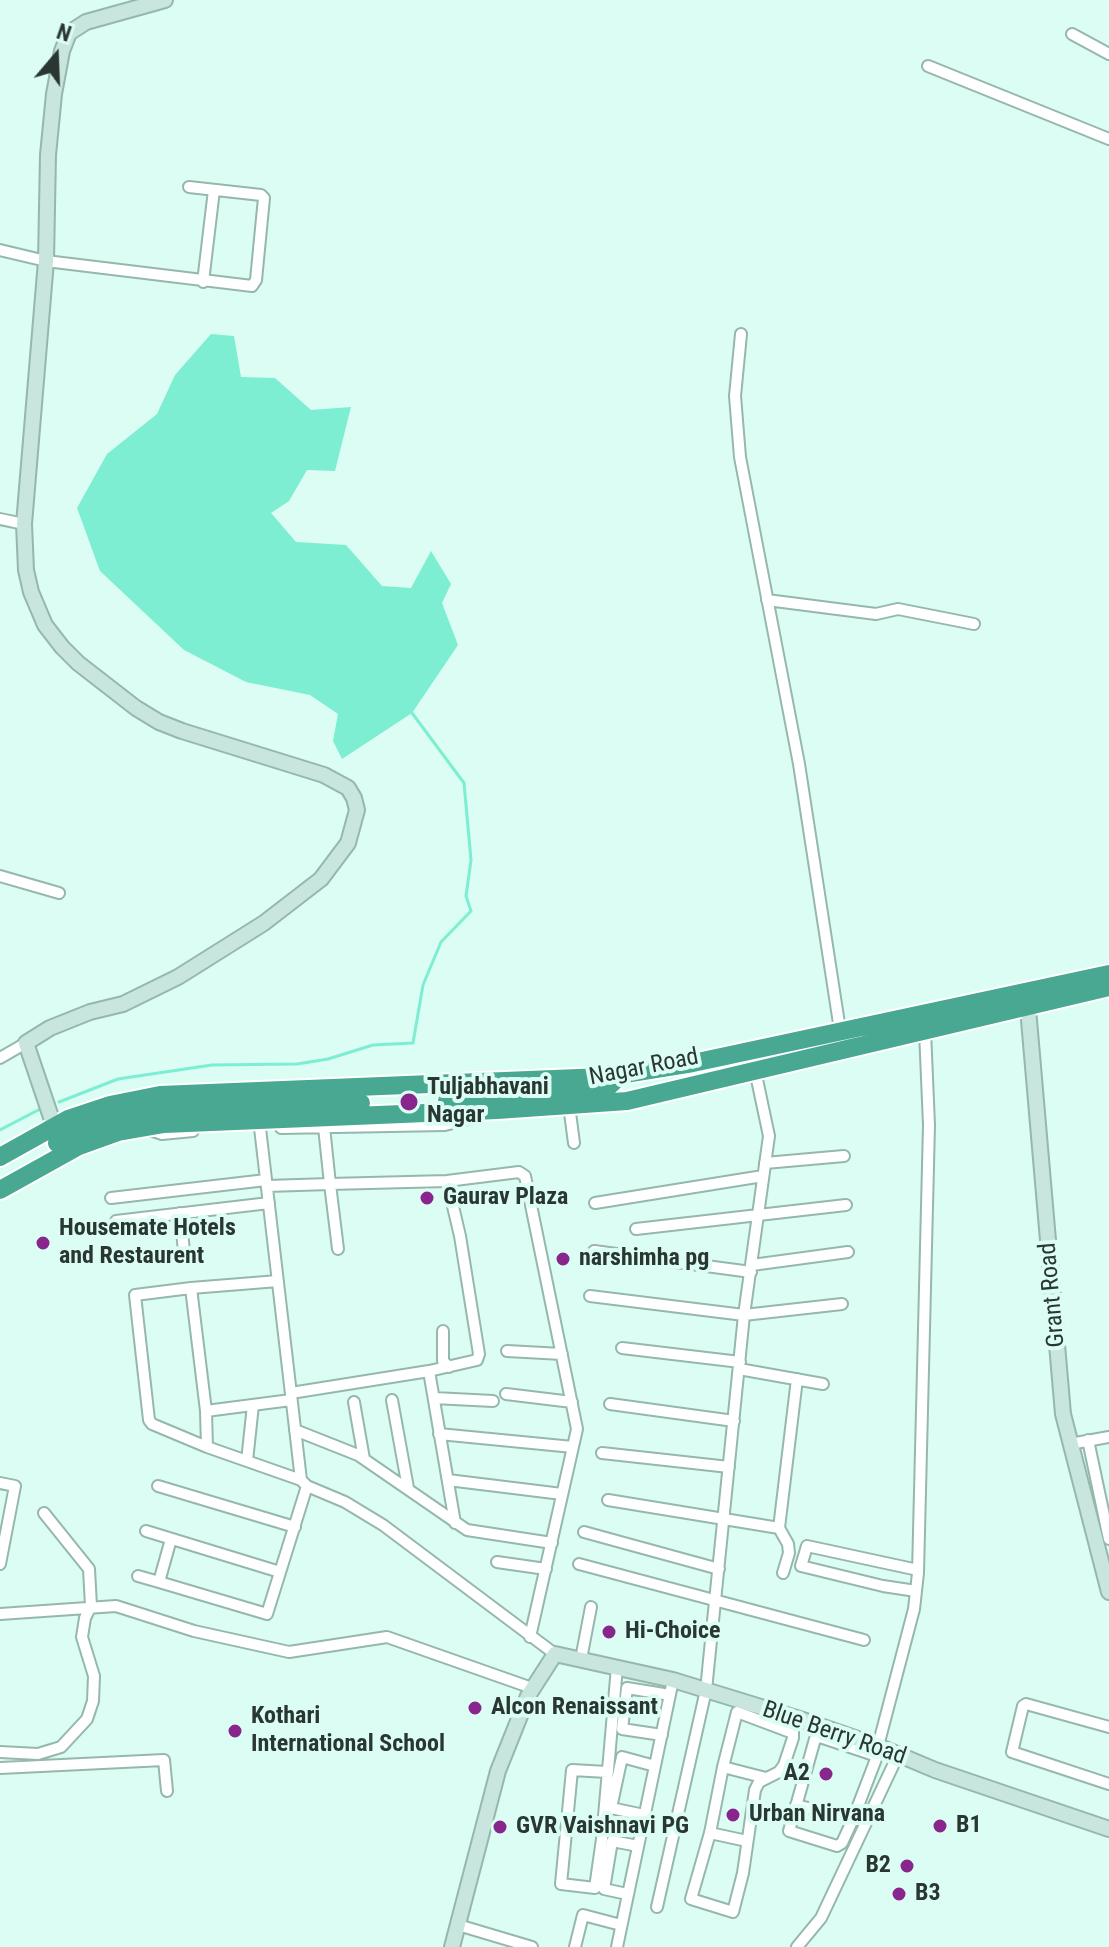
<!DOCTYPE html>
<style>
body{margin:0}
#map{position:relative;width:1109px;height:1947px;overflow:hidden;background:#dbfdf3;font-family:"Roboto Condensed",sans-serif}
canvas{display:block}
.north{position:absolute;left:16px;top:16px;width:80px;height:80px;-webkit-text-stroke:6px #dbfdf3;paint-order:stroke;rotate:19deg;font-size:22px;font-weight:700;line-height:32px;text-align:center;color:#293632}
.north::after{content:'';display:block;margin:auto;width:28px;height:36px;background:#293632;clip-path:polygon(50% 0,100% 100%,50% 72%,0 100%)}
</style>
<div id="map">
<canvas width="1109" height="1947"></canvas>
<div class="north">N</div>
</div>
<script>
const context = document.querySelector('canvas').getContext('2d');
context.lineJoin = 'round';
function fillPath(path, color) { context.fillStyle = color; context.fill(path, 'evenodd'); }
const toPath = rows => new Path2D(rows.map(r => 'M' + r).join(''));
function strokePath(path, color, width, dash) { context.strokeStyle = color; context.lineWidth = width; context.lineCap = dash ? 'butt' : 'round'; context.setLineDash(dash || []); context.stroke(path); }
function drawText(font, color, halo, rows, align = 'center') {
  context.font = font + ' "Roboto Condensed",sans-serif'; context.lineWidth = 8; context.setLineDash([]); context.textBaseline = 'middle'; context.strokeStyle = halo; context.fillStyle = color; for (const [text, x, y, turn = 0] of rows) {
    context.save(); context.translate(x, y); context.rotate((+turn || 0) * Math.PI / 180); context.textAlign = isNaN(turn) ? turn : align; if (halo) context.strokeText(text, 0, 0); context.fillText(text, 0, 0); context.restore();
  }
}
const water = toPath([
 [211,334,234,336,241,377,275,378,311,410,351,407,335,471,307,470,289,501,271,513,296,542,346,545,382,586,411,588,431,551,451,584,442,603,458,645,412,713,342,759,333,741,338,714,310,695,246,682,184,650,100,571,77,508,107,454,157,414,175,375]
]);
const stream = toPath([
 [59,1102,118,1079,212,1065,297,1064,328,1059,373,1045,413,1043,423,985,441,942,471,911,466,896,471,860,464,783,412,713],
 [0,1130,44,1107]
]);
const street = toPath([
 [1072,34,1109,54],
 [928,66,1109,139],
 [0,250,46,261,252,286,256,280,264,198,261,195,189,187],
 [203,282,214,190],
 [741,334,735,396,740,457,799,764,840,1030],
 [0,519,24,524],
 [767,600,876,614,898,609,974,624],
 [0,876,59,893],
 [0,1058,26,1043],
 [569,1105,574,1143],
 [324,1127,330,1184,447,1181,519,1172,525,1176,577,1429,530,1637],
 [260,1128,301,1480],
 [281,1128,445,1125,476,1117],
 [150,1130,162,1134,193,1131],
 [765,1163,844,1156],
 [267,1186,330,1184,338,1249],
 [111,1198,266,1180],
 [595,1203,763,1176],
 [180,1213,184,1251],
 [116,1221,269,1203],
 [636,1229,846,1205],
 [594,1251,751,1272],
 [752,1265,848,1252],
 [191,1288,278,1281],
 [590,1296,744,1315,842,1304],
 [443,1331,443,1361,449,1367],
 [622,1348,740,1362],
 [507,1351,562,1354],
 [739,1369,823,1384],
 [429,1371,455,1523],
 [291,1393,429,1371,477,1360,479,1354,460,1236,447,1181],
 [506,1394,572,1402],
 [434,1398,493,1401],
 [392,1400,408,1488],
 [354,1402,364,1459],
 [610,1404,734,1421],
 [206,1411,291,1400],
 [295,1430,358,1455,467,1530,552,1543],
 [439,1434,573,1447],
 [1088,1440,1109,1539],
 [1070,1444,1109,1437],
 [207,1447,206,1411,191,1288,135,1295,149,1420,152,1424,207,1447,301,1480,307,1486,345,1502,383,1525,555,1654],
 [602,1453,729,1467],
 [247,1461,253,1405],
 [448,1480,562,1494],
 [0,1483,15,1486,0,1564],
 [158,1486,295,1527],
 [608,1500,779,1528],
 [146,1531,280,1572],
 [584,1532,719,1569],
 [171,1539,159,1582,267,1614,307,1486],
 [497,1562,546,1569],
 [579,1564,864,1640],
 [783,1573,789,1553,788,1544,779,1528,797,1379],
 [138,1576,159,1582],
 [916,1591,883,1586,801,1566,807,1546,918,1570],
 [0,1614,116,1606,194,1631,289,1652,387,1637,532,1688],
 [581,1659,591,1607],
 [1109,1727,1026,1704,1023,1706,1012,1752,1109,1784],
 [662,1735,622,1729,627,1688,670,1695],
 [820,1737,874,1755,876,1759,853,1819,842,1843,837,1846,789,1831,815,1739,820,1737],
 [878,1746,914,1609,918,1573,929,1125,925,1031],
 [0,1752,38,1754,61,1747,87,1719,93,1701,94,1676,82,1637,85,1618,91,1606,89,1569,44,1513],
 [723,1767,710,1833,691,1899,733,1912,743,1873,755,1790,759,1782,779,1772,784,1765,793,1738,793,1718],
 [0,1768,164,1760,167,1791],
 [607,1772,572,1770,561,1884,595,1888,602,1839,617,1667],
 [766,1778,723,1767,737,1712,793,1733],
 [796,1805,856,1820],
 [644,1815,611,1808,622,1757,655,1766],
 [710,1833,747,1841],
 [627,1894,604,1889,612,1841,638,1846],
 [657,1907,706,1690,744,1315,769,1136,755,1070],
 [458,1925,532,1947],
 [575,1947,583,1915,621,1925],
 [617,1947,673,1680],
 [797,1947,821,1918,898,1755]
]);
const secondary = toPath([
 [1027,997,1063,1414,1109,1592],
 [54,1126,26,1043,50,1028,90,1012,123,1004,178,977,264,923,321,879,348,843,357,810,354,798,348,788,324,775,182,731,159,722,136,708,78,663,62,647,45,625,31,592,26,570,24,524,46,261,48,155,54,94,62,51,69,33,86,22,165,0],
 [452,1947,498,1771,528,1696,555,1654,673,1680,800,1719,878,1746,935,1770,1109,1829]
]);
const highway = toPath([
 [447,1101,485,1096,606,1089,621,1075],
 [57,1143,86,1128,122,1116,162,1108,361,1103],
 [0,1157,68,1119,110,1105,160,1095,603,1077,631,1073,693,1063,1109,974],
 [0,1190,79,1146,118,1132,164,1124,497,1110,627,1101,1109,987]
]);
const markers = [
 [409,1102,10,"#88268e"],
 [427,1198,8,"#88268e"],
 [43,1243,8,"#88268e"],
 [563,1259,8,"#88268e"],
 [609,1632,8,"#88268e"],
 [475,1708,8,"#88268e"],
 [235,1731,8,"#88268e"],
 [826,1774,8,"#88268e"],
 [733,1815,8,"#88268e"],
 [940,1826,8,"#88268e"],
 [500,1827,8,"#88268e"],
 [907,1866,8,"#88268e"],
 [899,1894,8,"#88268e"]
];
const streetNames = [
 ["Nagar Road",644,1068,-11],
 ["Grant Road",1053,1295,-95],
 ["Blue Berry Road",834,1734,19]
];
const poiNames = [
 ["Tuljabhavani",427,1088],
 ["Nagar",427,1116],
 ["Gaurav Plaza",443,1198],
 ["Housemate Hotels",59,1229],
 ["and Restaurent",59,1257],
 ["narshimha pg",579,1259],
 ["Hi-Choice",625,1632],
 ["Alcon Renaissant",491,1708],
 ["Kothari",251,1717],
 ["International School",251,1745],
 ["A2",810,1774,"right"],
 ["Urban Nirvana",749,1815],
 ["B1",956,1826],
 ["GVR Vaishnavi PG",516,1827],
 ["B2",891,1866,"right"],
 ["B3",915,1894]
];
fillPath(water, '#7deed2');
strokePath(stream, '#7deed2', 3);
strokePath(street, '#96b7ad', 14);
strokePath(secondary, '#96b7ad', 18);
strokePath(highway, '#fff', 22);
strokePath(street, '#fff', 10);
strokePath(secondary, '#c8e5de', 14);
strokePath(highway, '#49a892', 18);
for (const [x, y, r, color] of markers) { const dot = new Path2D(); dot.arc(x, y, r, 0, 2 * Math.PI); context.fillStyle = color; context.fill(dot); strokePath(dot, '#dbfdf3', 3); }
drawText('24px', '#293632', '#dbfdf3', streetNames);
drawText('bold 24px', '#293632', '#dbfdf3', poiNames, 'left');
</script>
